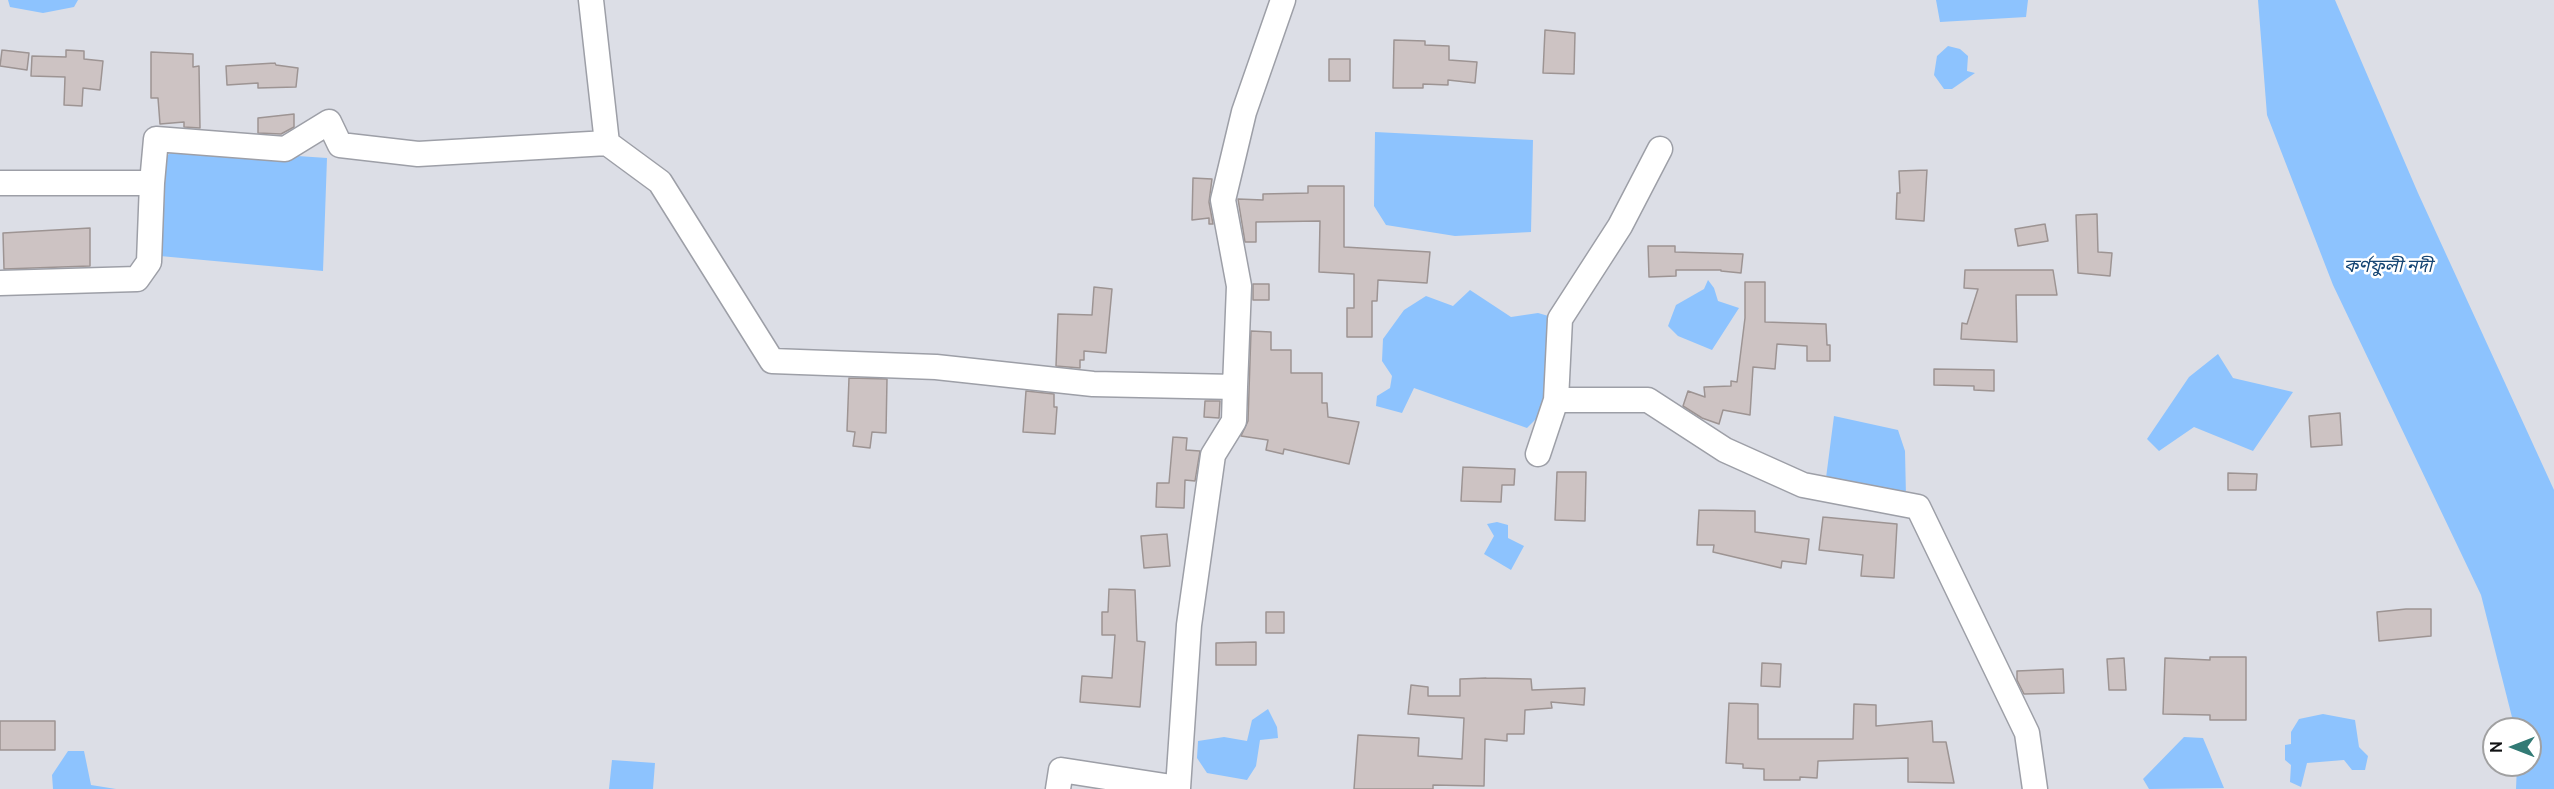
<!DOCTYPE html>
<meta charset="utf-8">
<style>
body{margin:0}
#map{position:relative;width:2554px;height:789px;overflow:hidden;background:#dcdee6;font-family:Ubuntu,sans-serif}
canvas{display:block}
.north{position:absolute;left:2482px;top:717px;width:60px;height:60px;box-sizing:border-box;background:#fff;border:2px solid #a0a0a1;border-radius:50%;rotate:270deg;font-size:16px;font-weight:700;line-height:24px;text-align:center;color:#111214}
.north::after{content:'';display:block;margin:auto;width:21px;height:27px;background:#327a75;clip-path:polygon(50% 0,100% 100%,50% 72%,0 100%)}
</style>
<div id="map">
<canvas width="2554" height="789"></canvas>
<div class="north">N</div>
</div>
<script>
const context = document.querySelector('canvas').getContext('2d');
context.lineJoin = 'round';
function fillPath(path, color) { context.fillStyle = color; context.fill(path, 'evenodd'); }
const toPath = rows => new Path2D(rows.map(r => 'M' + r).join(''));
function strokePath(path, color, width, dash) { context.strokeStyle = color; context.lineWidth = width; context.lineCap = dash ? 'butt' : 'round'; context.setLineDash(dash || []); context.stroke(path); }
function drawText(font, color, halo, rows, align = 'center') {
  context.font = font + ' Ubuntu,"Noto Sans Bengali",sans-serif'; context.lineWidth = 5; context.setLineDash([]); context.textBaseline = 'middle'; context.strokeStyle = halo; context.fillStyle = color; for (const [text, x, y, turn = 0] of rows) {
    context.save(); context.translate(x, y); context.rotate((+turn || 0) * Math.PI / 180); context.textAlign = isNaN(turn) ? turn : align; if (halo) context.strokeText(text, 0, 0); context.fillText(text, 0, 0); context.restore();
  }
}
const water = toPath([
 [8,0,78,0,74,7,43,13,10,7],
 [1936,0,2028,0,2026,17,1940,22],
 [2258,0,2335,0,2418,193,2554,490,2554,789,2516,789,2517,765,2530,765,2530,729,2515,729,2481,595,2333,285,2267,115],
 [1948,46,1960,49,1968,56,1967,71,1975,73,1952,89,1944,89,1934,75,1937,56],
 [1375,132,1533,140,1531,232,1455,236,1386,225,1374,206],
 [180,148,327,158,323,271,160,256,164,157],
 [1708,280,1714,288,1718,301,1739,308,1712,350,1678,336,1668,326,1676,305,1704,289],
 [1470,290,1511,317,1538,313,1552,317,1545,410,1527,428,1414,388,1402,413,1376,406,1377,396,1390,388,1392,376,1382,361,1383,339,1404,310,1426,296,1453,306],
 [2218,354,2233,378,2293,392,2253,451,2194,427,2159,451,2147,439,2189,377],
 [1834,416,1898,430,1905,451,1906,497,1826,478],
 [1497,522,1508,525,1508,538,1524,546,1511,570,1484,554,1494,536,1487,524],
 [1268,709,1277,727,1278,738,1260,740,1256,766,1247,780,1207,773,1197,758,1198,741,1224,737,1247,741,1252,720],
 [2323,714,2355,720,2359,747,2368,756,2365,770,2352,770,2344,760,2307,763,2301,787,2290,782,2291,765,2285,760,2285,745,2291,744,2291,732,2299,719],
 [2184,737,2203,738,2224,788,2149,789,2143,779],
 [68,751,84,751,91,785,116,789,53,789,52,775],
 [612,760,655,763,653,789,609,789]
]);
const building = toPath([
 [1545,30,1575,33,1574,74,1543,73,1545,30],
 [1394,40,1425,41,1425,45,1449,46,1449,60,1477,62,1475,83,1448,80,1448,85,1423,84,1423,88,1393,88,1394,40],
 [2,50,29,53,27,70,0,66,2,50],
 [66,50,84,51,84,59,103,61,100,90,83,88,82,106,64,105,65,77,31,76,32,56,66,57,66,50],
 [151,52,193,54,193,67,199,66,200,128,184,127,184,122,160,124,158,98,151,98,151,52],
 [1329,59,1350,59,1350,81,1329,81,1329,59],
 [275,63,276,65,298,68,296,87,258,88,258,83,227,85,226,66,275,63],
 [294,114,294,127,281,134,258,133,258,118,294,114],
 [1927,170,1924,221,1896,219,1897,193,1900,193,1899,171,1927,170],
 [1193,178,1212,179,1209,202,1213,224,1209,224,1209,218,1192,220,1193,178],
 [1308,186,1344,186,1344,247,1430,252,1427,283,1378,280,1377,301,1372,301,1372,337,1347,337,1347,308,1354,308,1354,274,1319,272,1320,221,1256,222,1256,242,1245,242,1238,199,1263,200,1263,194,1308,193,1308,186],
 [2097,214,2098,252,2112,253,2110,276,2078,273,2076,215,2097,214],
 [2045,224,2048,241,2018,246,2015,229,2045,224],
 [90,228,90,266,4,269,3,233,90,228],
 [1648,246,1675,246,1675,252,1743,254,1741,273,1721,271,1721,270,1676,270,1676,276,1649,277,1648,246],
 [1965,270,2053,270,2057,295,2016,295,2017,342,1961,339,1962,323,1967,324,1978,289,1964,288,1965,270],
 [1745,282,1765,282,1765,322,1826,324,1827,345,1830,345,1830,361,1807,361,1807,346,1777,344,1775,369,1753,367,1750,415,1723,410,1719,424,1702,418,1683,406,1688,391,1705,397,1704,387,1731,386,1731,381,1737,382,1745,318,1745,282],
 [1253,284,1269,284,1269,300,1253,300,1253,284],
 [1094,287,1112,289,1106,353,1084,351,1084,360,1080,360,1080,368,1056,366,1058,314,1092,315,1094,287],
 [1251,331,1271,332,1271,350,1291,350,1291,373,1322,373,1322,403,1327,403,1328,417,1359,422,1349,464,1284,449,1283,454,1266,450,1268,440,1241,436,1248,421,1251,331],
 [1934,369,1994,370,1994,391,1974,390,1974,386,1934,385,1934,369],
 [849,378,887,379,886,433,872,432,870,448,853,446,855,432,847,431,849,378],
 [1026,391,1054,394,1054,407,1057,407,1055,434,1023,432,1026,391],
 [1205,401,1220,401,1219,418,1204,417,1205,401],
 [2340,413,2342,445,2311,447,2309,416,2340,413],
 [1173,437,1187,438,1186,450,1200,451,1195,481,1185,480,1184,508,1156,507,1157,483,1169,483,1173,437],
 [1463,467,1515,469,1514,485,1502,485,1501,502,1461,501,1463,467],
 [1557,472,1586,472,1585,521,1555,520,1557,472],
 [2228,473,2257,474,2256,490,2228,490,2228,473],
 [1699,510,1755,511,1755,532,1809,539,1806,564,1782,561,1781,568,1713,552,1714,545,1697,545,1699,510],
 [1823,517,1897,524,1894,578,1861,576,1863,555,1819,550,1823,517],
 [1167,534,1170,566,1144,568,1141,536,1167,534],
 [1109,589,1135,590,1137,641,1145,642,1140,707,1080,702,1082,676,1112,678,1115,635,1102,635,1102,612,1108,612,1109,589],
 [2406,609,2431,609,2431,636,2379,641,2377,612,2406,609],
 [1266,612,1284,612,1284,633,1266,633,1266,612],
 [1256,642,1256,665,1216,665,1216,643,1256,642],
 [2210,657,2246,657,2246,720,2210,720,2210,715,2163,714,2165,658,2210,660,2210,657],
 [2124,658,2126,690,2109,690,2107,659,2124,658],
 [1762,663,1781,664,1780,687,1761,686,1762,663],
 [2063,669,2064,693,2024,694,2017,680,2017,671,2063,669],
 [1486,678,1531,679,1532,690,1585,688,1584,705,1551,702,1552,708,1525,710,1524,734,1507,734,1507,741,1485,739,1484,786,1433,785,1433,789,1354,789,1358,735,1419,738,1418,756,1462,759,1464,718,1408,714,1411,685,1428,687,1428,696,1460,696,1460,679,1486,678],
 [1729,703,1758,704,1758,739,1853,739,1854,704,1876,705,1876,726,1932,721,1933,742,1946,742,1954,783,1908,782,1908,758,1818,761,1817,778,1800,777,1800,780,1764,780,1764,769,1743,768,1743,764,1726,763,1729,703],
 [0,721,55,721,55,750,0,750,0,721]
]);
const minor = toPath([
 [607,143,660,182,772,361,936,367,1093,384,1235,387,1234,421,1213,455,1189,625,1178,788,1061,770,1058,789],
 [0,183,152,183,156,139,285,149,329,122,340,145,418,154,607,143,591,0],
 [0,283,137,279,149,262,152,183],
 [1235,387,1239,286,1223,200,1244,112,1283,0],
 [1556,400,1560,319,1620,226,1660,149],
 [1538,454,1556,400,1648,400,1725,450,1803,485,1918,507,2027,733,2035,789]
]);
const waterNames = [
 ["কর্ণফুলী নদী",2388,266]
];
fillPath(water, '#8dc3fe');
fillPath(building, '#cdc3c3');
strokePath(building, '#9d9493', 1.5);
strokePath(minor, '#9d9fa7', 27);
strokePath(minor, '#fff', 24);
drawText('italic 18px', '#164674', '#fff', waterNames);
</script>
